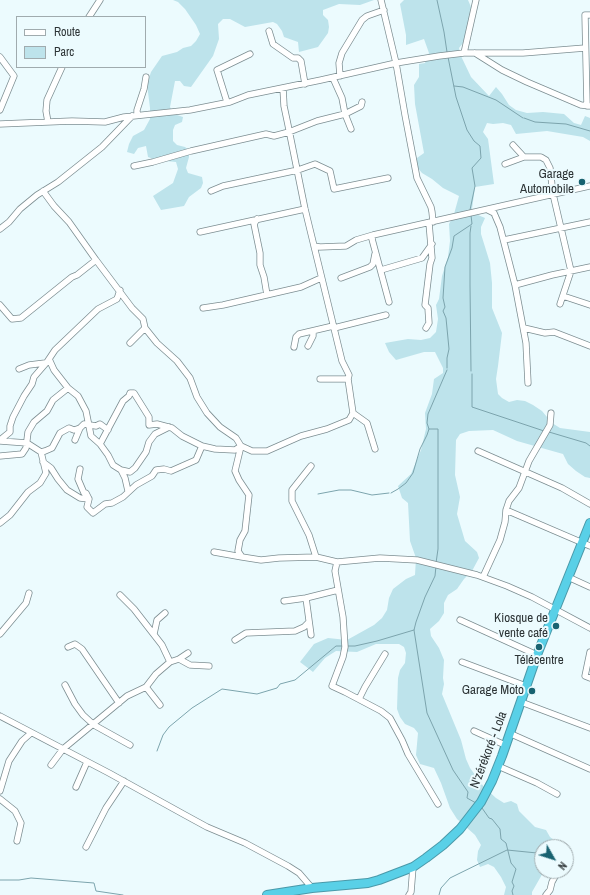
<!DOCTYPE html>
<meta charset="utf-8">
<style>
body{margin:0}
#map{position:relative;width:590px;height:895px;overflow:hidden;background:#ecfbfe;font-family:"Archivo Narrow",sans-serif}
canvas{display:block}
.legend{position:absolute;left:16px;top:16px;width:130px;height:52px;box-sizing:border-box;background:#ecfbfe;border:1px solid #a0abae;margin:0;padding:5px 7px;list-style:none;font-size:12px;color:#2d3436}
.legend li{display:flex;align-items:center;gap:8px;height:20px}
.legend b{width:20px;border:1px solid #a0abae}
.north{position:absolute;left:534px;top:839px;width:40px;height:40px;box-sizing:border-box;background:#ecfbfe;border:1px solid #a0abae;border-radius:50%;rotate:129deg;font-size:11px;font-weight:700;line-height:16px;text-align:center;color:#2d3436}
.north::after{content:'';display:block;margin:auto;width:14px;height:18px;background:#186270;clip-path:polygon(50% 0,100% 100%,50% 72%,0 100%)}
</style>
<div id="map">
<canvas width="590" height="895"></canvas>
<ul class="legend">
<li><b style="height:5px;background:#fff"></b>Route</li>
<li><b style="height:11px;background:#bde3eb"></b>Parc</li>
</ul>
<div class="north">N</div>
</div>
<script>
const context = document.querySelector('canvas').getContext('2d');
context.lineJoin = 'round';
function fillPath(path, color) { context.fillStyle = color; context.fill(path, 'evenodd'); }
const toPath = rows => new Path2D(rows.map(r => 'M' + r).join(''));
function strokePath(path, color, width, dash) { context.strokeStyle = color; context.lineWidth = width; context.lineCap = dash ? 'butt' : 'round'; context.setLineDash(dash || []); context.stroke(path); }
function drawText(font, color, halo, rows, align = 'center') {
  context.font = font + ' "Archivo Narrow",sans-serif'; context.lineWidth = 4; context.setLineDash([]); context.textBaseline = 'middle'; context.strokeStyle = halo; context.fillStyle = color; for (const [text, x, y, turn = 0] of rows) {
    context.save(); context.translate(x, y); context.rotate((+turn || 0) * Math.PI / 180); context.textAlign = isNaN(turn) ? turn : align; if (halo) context.strokeText(text, 0, 0); context.fillText(text, 0, 0); context.restore();
  }
}
const green = toPath([
 [173,0,374,0,360,5,339,4,323,10,323,15,328,20,329,27,328,33,318,47,299,52,298,42,284,37,282,31,277,24,273,22,245,27,230,19,223,19,218,24,219,39,213,56,191,87,184,86,180,81,175,81,170,107,174,114,183,117,182,122,175,125,173,130,173,141,177,145,185,147,189,150,189,157,186,168,188,173,202,177,203,183,201,188,189,197,184,206,161,210,153,196,173,183,178,169,176,162,156,160,148,157,146,146,138,148,134,154,127,152,129,144,133,136,144,130,150,119,150,108,147,84,151,72,162,56,177,52,183,48,191,46,196,41,200,34,196,25,185,9,178,2],
 [404,0,468,0,471,7,470,18,463,43,459,48,461,56,471,77,489,96,496,87,502,94,509,105,516,110,527,113,543,112,564,114,574,123,581,125,585,116,590,118,590,141,583,137,547,131,516,134,511,125,503,123,493,124,487,123,483,132,488,139,494,184,475,187,472,209,478,215,485,218,481,227,481,234,490,263,492,283,492,308,502,333,498,366,496,379,498,394,502,398,509,402,517,400,525,401,533,405,542,411,552,423,560,428,590,432,590,478,585,477,576,471,568,464,563,454,517,441,493,430,469,431,460,434,456,440,455,475,460,497,457,514,465,541,477,552,479,558,472,571,464,579,457,589,448,595,444,603,444,613,439,621,430,629,431,636,439,648,444,660,443,678,444,684,442,694,461,740,466,759,470,768,484,787,496,798,504,803,511,801,517,804,519,811,535,827,546,830,550,837,563,847,542,847,542,871,544,871,532,892,532,895,504,895,506,887,501,877,494,867,488,864,480,867,477,860,478,851,481,845,475,835,457,819,450,808,441,783,434,768,420,764,416,755,418,733,414,728,405,724,400,717,397,709,398,678,400,670,405,663,406,653,404,647,399,644,376,644,357,652,336,651,325,658,313,672,300,662,314,644,328,638,347,640,374,625,382,618,387,610,389,598,393,589,406,579,415,575,416,558,410,541,408,503,402,498,398,486,411,474,421,450,426,429,425,413,432,394,434,379,443,373,443,368,435,352,424,352,396,360,389,352,385,343,408,339,421,340,430,338,436,332,438,319,436,305,439,299,442,276,448,257,450,241,449,224,454,214,459,196,443,188,432,179,422,173,417,167,417,158,424,153,415,104,414,85,419,77,419,64,425,63,429,53,424,39,406,45,406,35,400,4]
]);
const stream = toPath([
 [437,0,444,32,447,52],
 [448,57,456,97,467,130,474,141,480,146,481,158,472,168,475,186,470,210],
 [454,86,463,87,496,100,523,118],
 [524,118,535,122,566,124,590,131],
 [471,226,470,233,470,285,471,371],
 [447,368,447,358,449,349,446,318,443,311,445,307,443,298,445,267,452,248,454,236,472,224,471,215],
 [472,374,472,407,544,431],
 [429,429,438,429,438,549,436,563],
 [549,432,586,443,590,446],
 [391,493,398,489,406,483,413,473,420,449,427,435,429,429,427,423,428,414,447,370],
 [318,494,339,490,351,490,372,495,389,493],
 [436,566,435,576,425,597,416,622,414,630,427,713,453,770,468,792,467,798,476,803],
 [347,646,355,646,377,641,414,630],
 [157,751,163,735,169,727,192,708,222,689,257,694,277,688,280,684,295,680,336,646,342,646],
 [482,808,489,818,492,819,500,829,501,839,506,843,511,863,516,869,512,882,514,886,512,891,513,895],
 [0,880,19,880,31,878,94,883,96,891,123,895],
 [439,895,441,888,450,878,507,850,537,853,542,852]
]);
const minor = toPath([
 [381,0,396,63,405,115,417,178,431,207,432,212,433,222],
 [89,17,100,0],
 [269,31,273,44,293,58,298,58,301,61,305,84],
 [464,53,476,0],
 [475,53,502,70,527,82,581,105,590,106],
 [0,57,14,76,0,110],
 [340,76,339,63,342,53,362,20,367,16,384,10],
 [333,78,342,98,345,114,351,129],
 [283,88,284,106,288,125,305,209,342,361,349,375,348,379,353,413,367,423,375,449],
 [227,102,217,70,250,54],
 [587,106,585,15,590,15],
 [137,115,137,110,144,89,146,77],
 [48,122,46,111,47,100,62,67],
 [0,124,72,121,105,122,124,117,190,110,230,102,248,95,321,80,396,63,439,56,464,53,523,53,585,48],
 [513,145,524,157,541,157,546,160,550,168,553,194,571,271,560,304],
 [505,164,524,157],
 [134,166,153,162,191,151,266,134,274,136,289,132,317,121,345,114,361,106,362,102],
 [43,191,54,206,69,222,96,260,132,308,143,319,145,328,157,343,177,361,190,378,197,397,207,413,220,427,236,438,241,446,235,450,215,449,202,446,182,436,172,428,157,424,149,425,149,417,134,393,130,393,129,396,123,401,100,444],
 [211,191,223,186,298,170,315,164,330,171,334,189,388,178],
 [488,210,494,213,500,227,515,285,526,343,528,383],
 [257,219,254,224,260,253,260,265,264,277,267,295],
 [0,229,9,222,20,209,37,195,58,182,102,147,132,116],
 [200,232,305,209],
 [373,235,372,239,389,302],
 [504,240,590,222],
 [314,246,320,247,346,246,356,240,373,235,590,186],
 [381,270,422,258,432,244],
 [341,278,370,267,373,264,375,254],
 [515,285,552,275,590,267],
 [563,296,590,305],
 [0,305,12,319,21,318,72,277,77,275,96,260],
 [203,308,223,305,301,287,321,278],
 [334,328,386,315],
 [426,328,429,323,428,308,425,305,430,264,432,258,429,223],
 [524,328,545,333,554,332,590,346],
 [130,343,145,328],
 [308,346,313,336,313,331],
 [294,347,296,337,299,334,333,326],
 [19,369,29,365,45,363],
 [320,379,348,379],
 [68,388,78,396,86,411,91,436,100,444,108,455,113,465,121,470,125,478,128,491],
 [353,413,349,420,327,429,301,436,267,451,252,451,241,446,235,471,239,480,249,495,245,531,240,540,238,551,242,557,261,560,279,558,316,557,337,562,380,558,417,560,477,575,507,586,532,597,590,628],
 [0,440,10,432,10,426,13,417,24,396,32,384,34,377,47,362,55,350,98,309,117,299,120,290],
 [75,440,80,428],
 [0,441,27,443,41,452,46,473,40,483,28,492,10,515,0,523],
 [478,451,562,488,590,504],
 [41,452,45,451,52,448,60,433,69,428,74,430,80,428,84,424,96,426,100,424,108,430],
 [0,456,22,454,26,448,28,432,34,422,47,411,53,400,68,388,54,370,49,359],
 [43,462,51,468,58,479,67,490,80,498,89,499],
 [311,466,292,490,292,501,309,535,316,557],
 [80,469,78,479,84,493,86,493,89,499,87,507,93,513,105,504,112,503,123,497,136,485,152,476,156,470,164,469,171,471,196,460,202,446],
 [121,470,130,472,135,468,146,452,149,442,155,434,169,427],
 [506,510,509,501,519,488,529,461,550,425,551,413],
 [214,552,242,557],
 [337,562,335,571,343,617,345,647,343,657,332,686,345,692,381,711,390,718,402,740,408,754,438,804],
 [483,577,500,540,505,522,506,510,590,546],
 [568,577,590,587],
 [284,601,306,598],
 [460,620,537,655],
 [0,634,26,603,29,593],
 [154,634,157,620,165,613],
 [311,635,306,598,338,590],
 [235,640,246,633,295,631,304,627,309,622],
 [68,647,75,644,82,649,119,703],
 [590,652,585,676,590,678],
 [179,659,188,653],
 [170,662,179,659,190,665,209,666],
 [462,662,526,686],
 [65,685,75,704,83,715,94,725,130,745],
 [146,687,160,705],
 [359,699,365,687,385,654],
 [521,702,590,728],
 [0,716,109,773,185,815,207,827,245,843,288,866,299,873,312,888],
 [474,731,505,745],
 [509,733,590,769],
 [51,765,63,749,127,696,146,687,156,674,170,662,162,645,134,609,120,595],
 [498,766,537,783,557,794],
 [76,787,87,762],
 [0,791,9,761,22,741,31,733],
 [0,799,15,811,21,823,17,841],
 [86,847,106,808,124,781],
 [409,895,411,892,413,867],
 [546,895,550,890,552,882,558,871]
]);
const highway = toPath([
 [267,895,312,888,368,883,379,880,413,867,426,858,443,845,460,829,481,802,492,781,502,756,537,655,590,523]
]);
const markers = [
 [582,182,4,"#186270"],
 [556,626,4,"#186270"],
 [539,647,4,"#186270"],
 [532,691,4,"#186270"]
];
const poiNames = [
 ["Garage",574,175],
 ["Automobile",574,190],
 ["Kiosque de",548,619],
 ["vente café",548,634],
 ["Télécentre",539,661,"center"],
 ["Garage Moto",524,691]
];
const streetNames = [
 ["N'zérékoré - Lola",489,750,-69]
];
fillPath(green, '#bde3eb');
strokePath(stream, '#7ca4ad', 1);
strokePath(minor, '#7d8e92', 7);
strokePath(highway, '#4a99a9', 10);
strokePath(minor, '#fff', 5.5);
strokePath(highway, '#59d0e7', 8);
for (const [x, y, r, color] of markers) { const dot = new Path2D(); dot.arc(x, y, r, 0, 2 * Math.PI); context.fillStyle = color; context.fill(dot); strokePath(dot, '#ecfbfe', 1.5); }
drawText('13px', '#2d3436', '#ecfbfe', poiNames, 'right');
drawText('13px', '#2d3436', '#ecfbfe', streetNames);
</script>
